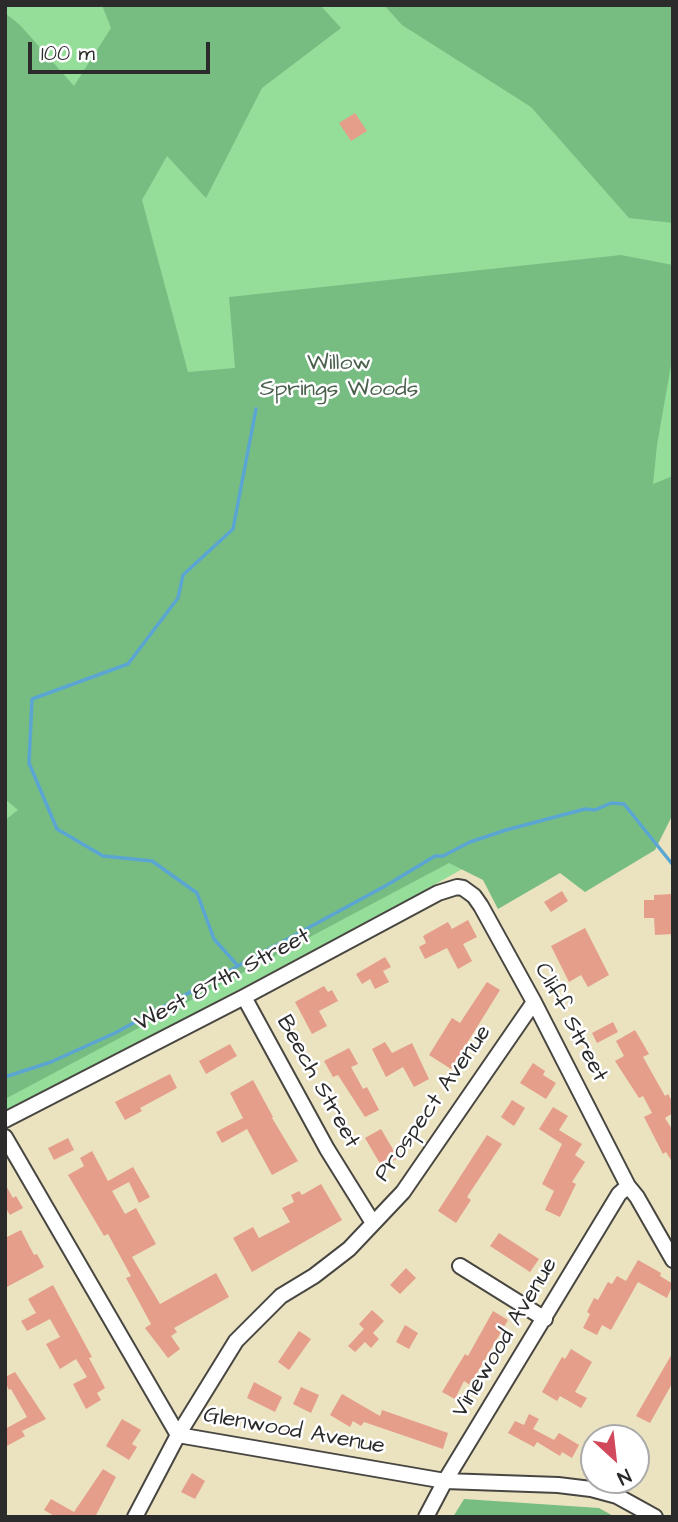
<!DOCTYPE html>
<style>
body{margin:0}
#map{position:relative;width:678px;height:1522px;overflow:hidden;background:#ebe2c0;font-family:"Architects Daughter",sans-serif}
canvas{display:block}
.frame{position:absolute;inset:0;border:7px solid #2b2b2b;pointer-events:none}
.north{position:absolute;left:580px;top:1424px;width:70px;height:70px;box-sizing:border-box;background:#fff;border:2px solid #aaa;border-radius:50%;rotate:153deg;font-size:19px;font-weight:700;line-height:28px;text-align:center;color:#2b2b2b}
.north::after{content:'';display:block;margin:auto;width:24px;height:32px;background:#d1495b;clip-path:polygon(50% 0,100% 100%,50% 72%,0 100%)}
.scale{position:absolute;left:28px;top:42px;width:182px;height:32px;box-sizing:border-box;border:4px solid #2b2b2b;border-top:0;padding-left:9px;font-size:21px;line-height:24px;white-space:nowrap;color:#2b2b2b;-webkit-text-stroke:5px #fff;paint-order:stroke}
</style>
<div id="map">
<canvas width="678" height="1522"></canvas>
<div class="frame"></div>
<div class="north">N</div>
<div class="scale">100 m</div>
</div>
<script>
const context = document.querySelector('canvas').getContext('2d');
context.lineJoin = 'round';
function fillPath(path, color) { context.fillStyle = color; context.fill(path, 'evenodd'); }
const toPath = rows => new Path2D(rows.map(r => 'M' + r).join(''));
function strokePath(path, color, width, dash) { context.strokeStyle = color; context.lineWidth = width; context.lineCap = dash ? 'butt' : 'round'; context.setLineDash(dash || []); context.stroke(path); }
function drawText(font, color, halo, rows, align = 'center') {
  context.font = font + ' "Architects Daughter",sans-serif'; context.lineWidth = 5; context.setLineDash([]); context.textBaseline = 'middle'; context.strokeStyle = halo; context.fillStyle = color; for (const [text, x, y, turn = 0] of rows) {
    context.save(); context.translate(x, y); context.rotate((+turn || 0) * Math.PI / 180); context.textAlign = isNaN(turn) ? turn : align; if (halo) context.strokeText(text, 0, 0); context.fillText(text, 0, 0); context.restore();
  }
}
const green = toPath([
 [5,5,673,5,673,750,418,894,5,1115]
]);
const forest = toPath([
 [102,5,320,5,341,28,262,88,206,198,167,156,142,200,188,372,235,368,229,297,621,255,673,265,673,354,657,445,653,484,673,476,673,814,655,850,585,892,560,873,498,909,483,880,449,863,5,1099,5,820,18,810,5,799,5,13,20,25,74,86,111,28],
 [384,5,673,5,673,223,629,218,531,107,402,25],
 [464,1499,599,1508,615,1517,453,1517]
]);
const stream = toPath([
 [238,966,214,939,197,893,152,861,103,856,57,829,29,763,32,699,128,664,178,598,183,575,233,529,256,409],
 [5,1077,51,1062,115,1033,387,885,435,856,443,856,470,842,506,830,585,809,595,810,611,803,624,804,673,865]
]);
const building = toPath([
 [355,113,367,131,351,141,339,123],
 [562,891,568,901,551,912,544,902],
 [672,894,673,934,655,935,654,918,644,918,644,900,654,900,654,895],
 [468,920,477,937,463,944,472,961,458,969,447,948,425,959,419,947,426,943,423,936,448,922,452,929],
 [585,928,609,975,588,987,581,975,569,982,551,946],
 [385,957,391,967,383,971,389,982,375,989,370,979,362,984,356,974],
 [487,982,500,990,451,1069,429,1055,452,1018,460,1023],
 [324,986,328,992,332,990,338,1001,319,1011,327,1026,312,1034,295,1002],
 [613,1022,618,1032,597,1043,592,1033],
 [635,1030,649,1054,643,1057,665,1096,668,1094,673,1103,673,1113,665,1118,673,1131,673,1163,666,1152,663,1154,644,1117,652,1113,643,1096,639,1098,615,1061,624,1056,616,1041],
 [385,1042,392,1053,412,1043,429,1079,414,1087,403,1067,386,1077,372,1049],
 [230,1044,237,1056,206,1074,199,1061],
 [349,1048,358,1064,351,1067,363,1089,367,1087,379,1110,365,1117,338,1075,333,1077,324,1061],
 [533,1063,545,1071,543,1075,556,1083,546,1099,520,1083],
 [170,1074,177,1088,140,1108,142,1111,125,1120,115,1102],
 [253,1080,273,1117,272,1118,298,1161,272,1175,247,1129,222,1143,216,1132,243,1118,230,1093],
 [512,1100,525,1108,514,1126,501,1117],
 [553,1107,568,1116,559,1130,582,1144,575,1155,585,1162,572,1182,576,1184,560,1217,545,1210,554,1191,542,1184,562,1144,539,1129],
 [381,1129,398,1158,382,1167,365,1138],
 [487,1135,502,1144,467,1197,471,1200,456,1223,438,1211],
 [68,1138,74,1150,54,1160,48,1148],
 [92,1151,108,1181,133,1167,150,1197,139,1203,129,1182,112,1191,125,1214,136,1208,156,1244,132,1257,160,1304,216,1273,229,1297,174,1328,177,1332,171,1336,180,1349,168,1358,145,1328,151,1324,126,1278,131,1276,108,1234,104,1236,68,1175,84,1166,80,1158],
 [5,1184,13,1198,16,1196,23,1208,10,1215,5,1207],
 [321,1184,342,1220,252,1272,233,1238,253,1227,259,1238,290,1222,282,1208,294,1202,291,1195,299,1191,302,1195],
 [21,1230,34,1255,37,1254,44,1267,5,1288,5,1238],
 [499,1233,539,1259,530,1272,490,1246],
 [638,1260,661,1273,660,1276,673,1284,667,1298,638,1282,611,1330,602,1325,597,1335,583,1328,590,1314,587,1312,594,1298,598,1300,608,1282,612,1284,617,1276,626,1281],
 [406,1268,416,1278,400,1294,390,1285],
 [53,1285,92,1357,89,1358,105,1388,97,1393,101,1400,86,1409,73,1384,87,1377,76,1359,60,1369,46,1344,60,1337,50,1319,27,1331,21,1321,36,1313,28,1299],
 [372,1310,384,1321,373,1333,379,1339,371,1348,365,1342,355,1352,348,1346,364,1329,359,1324],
 [493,1311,508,1320,470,1385,464,1381,455,1399,442,1392,465,1354,468,1356],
 [405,1325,418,1333,409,1349,396,1342],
 [299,1331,311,1339,289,1370,278,1362],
 [571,1349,592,1362,575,1392,587,1398,581,1408,560,1396,557,1401,542,1392,562,1357,565,1359],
 [673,1352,673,1382,650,1423,636,1416],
 [15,1372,46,1419,22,1431,25,1436,5,1447,5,1429,27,1417,11,1389,9,1390,5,1382,5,1377],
 [254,1382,282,1397,275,1412,247,1398],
 [301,1387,319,1395,311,1413,293,1404],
 [342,1394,380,1416,382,1410,448,1433,443,1449,364,1422,361,1426,353,1421,350,1427,330,1415],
 [529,1414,539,1419,533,1429,554,1440,559,1433,579,1445,572,1458,562,1452,560,1456,537,1442,534,1447,508,1433,515,1421,524,1425],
 [122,1419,141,1430,132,1444,137,1447,129,1460,106,1446],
 [103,1469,116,1477,95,1517,56,1517,44,1510,51,1499,74,1512],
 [192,1473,205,1481,195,1499,181,1492]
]);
const minor = toPath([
 [244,997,327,1149,373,1223],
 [5,1120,244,997,438,893,457,887,463,888,474,896,481,906,534,1002,628,1186,637,1197,673,1260],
 [5,1137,178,1435,445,1481,558,1485,591,1489,617,1496,655,1517],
 [460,1266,545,1319],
 [135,1517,178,1435,236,1341,281,1296,314,1276,349,1249,403,1192,534,1002],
 [426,1517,445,1481,619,1194,628,1186]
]);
const parkNames = [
 ["Willow",339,364],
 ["Springs Woods",339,390]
];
const streetNames = [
 ["West 87th Street",223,981,-28],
 ["Cliff Street",570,1023,62],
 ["Beech Street",317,1082,61],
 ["Prospect Avenue",434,1104,-55],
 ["Vinewood Avenue",506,1338,-59],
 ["Glenwood Avenue",294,1432,10]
];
fillPath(green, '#94de9a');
fillPath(forest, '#77bd82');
strokePath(stream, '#5ba5d3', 3.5);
fillPath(building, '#e49e8a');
strokePath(minor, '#484641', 18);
strokePath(minor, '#fff', 14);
drawText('23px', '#4a614c', '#fff', parkNames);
drawText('23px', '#2b2b2b', '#fff', streetNames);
</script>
